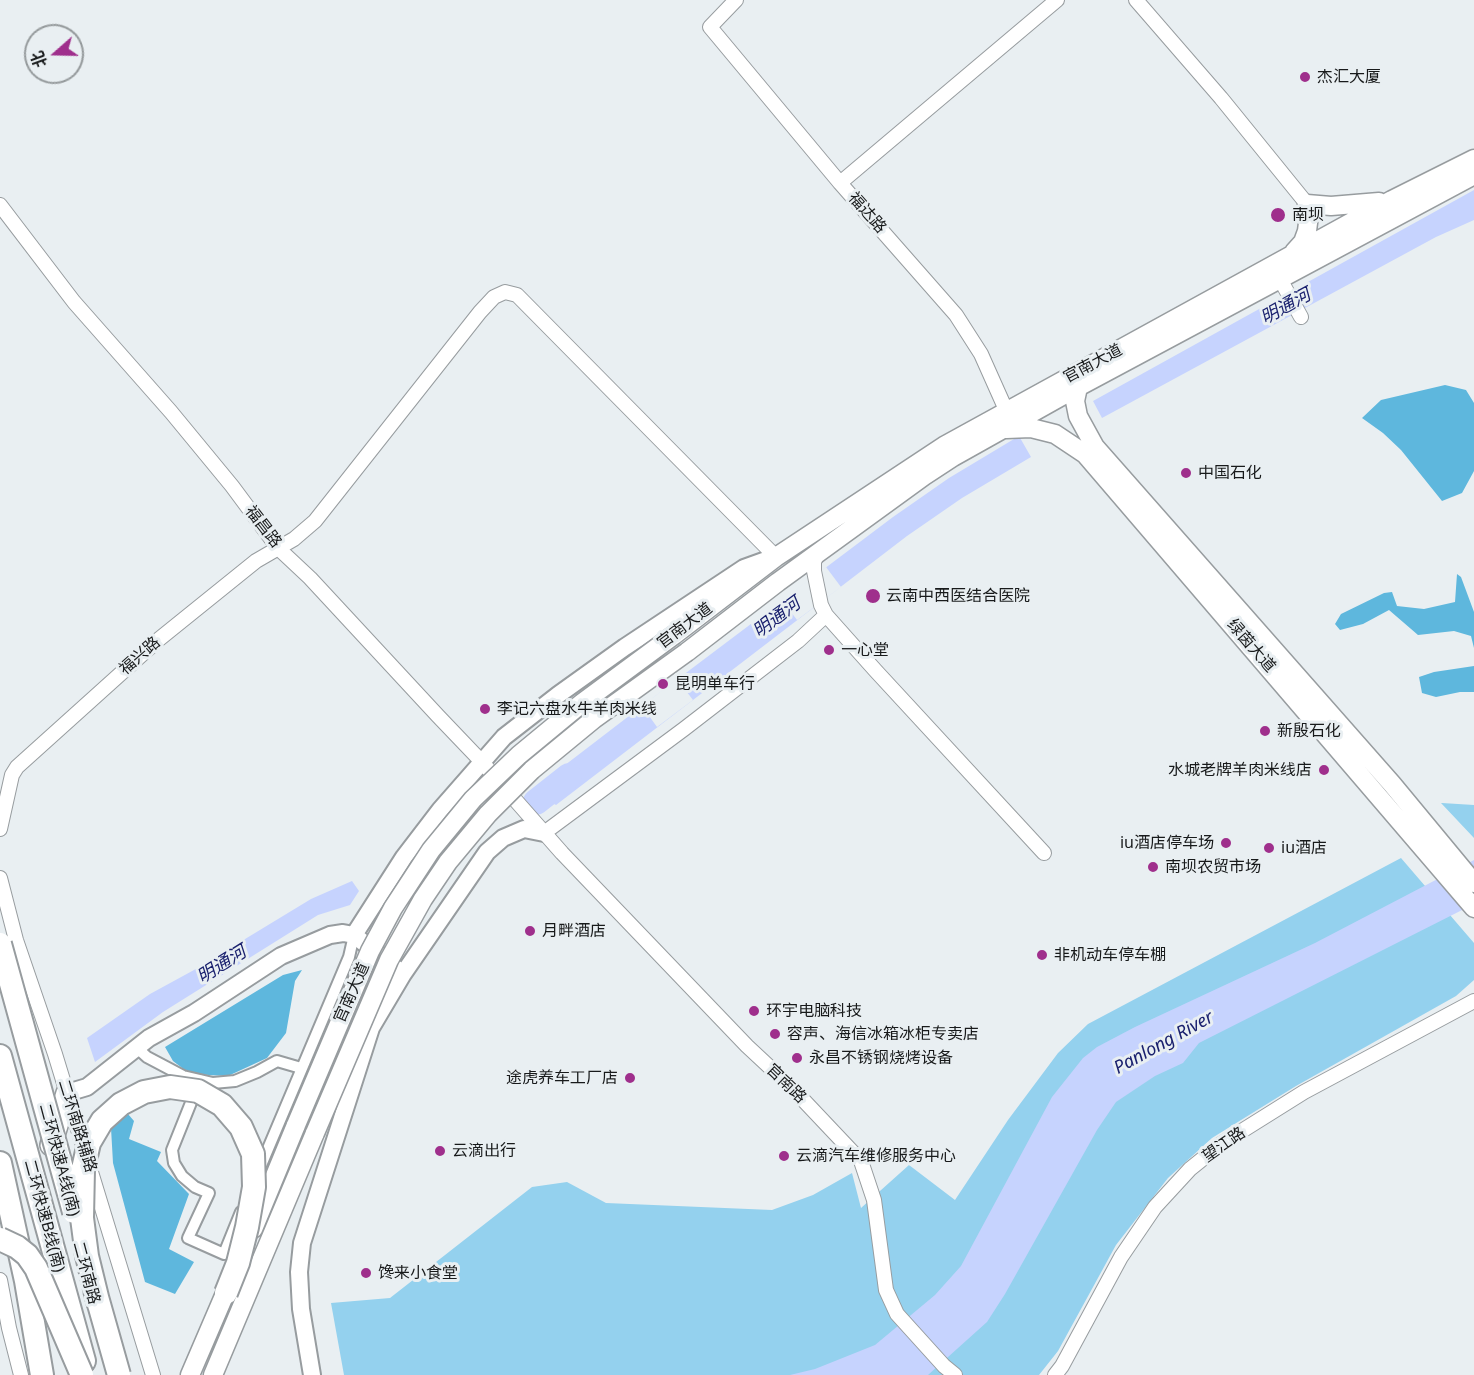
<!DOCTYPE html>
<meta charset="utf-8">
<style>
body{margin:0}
#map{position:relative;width:1474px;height:1375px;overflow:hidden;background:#e9eff2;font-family:"Noto Sans","Noto Sans SC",sans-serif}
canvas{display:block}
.north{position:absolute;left:24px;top:24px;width:60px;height:60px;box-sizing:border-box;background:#e9eff2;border:2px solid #959a9c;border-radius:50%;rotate:250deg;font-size:16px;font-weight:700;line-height:24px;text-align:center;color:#181a1b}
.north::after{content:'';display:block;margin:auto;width:21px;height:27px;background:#9f2f8c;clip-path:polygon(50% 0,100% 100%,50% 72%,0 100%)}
</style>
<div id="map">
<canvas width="1474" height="1375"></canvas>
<div class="north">北</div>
</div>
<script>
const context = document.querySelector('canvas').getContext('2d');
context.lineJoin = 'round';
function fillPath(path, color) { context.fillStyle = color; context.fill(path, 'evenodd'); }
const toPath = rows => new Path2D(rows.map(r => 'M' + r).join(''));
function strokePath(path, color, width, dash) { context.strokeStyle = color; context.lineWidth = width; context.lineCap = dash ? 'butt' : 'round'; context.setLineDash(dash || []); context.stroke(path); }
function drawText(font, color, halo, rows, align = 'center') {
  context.font = font + ' "Noto Sans","Noto Sans SC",sans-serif'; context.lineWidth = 6; context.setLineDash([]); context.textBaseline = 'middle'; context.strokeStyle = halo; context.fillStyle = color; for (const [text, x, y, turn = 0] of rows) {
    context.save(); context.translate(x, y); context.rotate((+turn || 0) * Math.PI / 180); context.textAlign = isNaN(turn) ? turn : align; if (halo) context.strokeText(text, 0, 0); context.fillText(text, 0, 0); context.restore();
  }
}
const green = toPath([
 [1442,803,1474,805,1474,838,1441,803],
 [1401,858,1474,943,1474,980,1456,996,1296,1086,1212,1138,1168,1178,1116,1245,1058,1351,1039,1375,344,1375,331,1303,390,1298,532,1187,567,1182,606,1203,772,1210,813,1195,852,1173,861,1208,909,1165,955,1200,1008,1120,1058,1053,1088,1024]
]);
const forest = toPath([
 [1445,385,1466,390,1474,403,1474,471,1462,493,1442,501,1401,450,1383,433,1362,418,1381,400],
 [1457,574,1461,577,1474,612,1474,648,1471,636,1454,631,1418,635,1389,610,1363,624,1340,630,1335,624,1341,614,1384,593,1392,592,1397,606,1424,609,1455,602],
 [1474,666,1474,692,1460,692,1436,697,1422,693,1419,677,1434,672],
 [302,970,295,981,286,1033,267,1058,228,1076,190,1074,173,1061,165,1047,283,975],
 [128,1114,134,1121,129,1139,161,1152,157,1161,189,1194,169,1249,194,1262,175,1294,145,1282,113,1163,111,1128]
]);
const water = toPath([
 [1474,190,1474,220,1436,237,1102,418,1093,401],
 [1019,436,1031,457,962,498,907,536,556,805,542,797,539,785,642,706,893,517,949,478],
 [1474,860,1474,904,1199,1043,1183,1063,1155,1076,1116,1102,1097,1130,1005,1294,987,1322,928,1375,790,1375,815,1369,875,1345,935,1295,961,1266,1052,1097,1083,1058,1097,1047,1135,1027,1315,943],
 [352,881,359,891,350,905,318,915,163,1012,95,1062,87,1038,150,994,194,970,311,899]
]);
const pier = toPath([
 [826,567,841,587,797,620,782,600],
 [677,679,693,700,657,727,642,706]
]);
const river = toPath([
 [536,802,569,776]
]);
const pedestrian = toPath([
 [137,1048,147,1057,183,1076,213,1083,235,1081,257,1072,277,1061,301,1068],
 [200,1080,172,1150,174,1163,182,1176,195,1187,209,1193,188,1238,224,1254,241,1212],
 [259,1170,349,957,354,935]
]);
const minor = toPath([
 [736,0,710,27,840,183,956,315,981,354,1006,410],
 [1136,0,1221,98,1307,204],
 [840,183,1057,0],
 [0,205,74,302,171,412,232,486,278,548,310,578,438,716,481,761,562,853,747,1046,792,1088,861,1161,874,1200,886,1290,897,1314,944,1366,955,1375],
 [1280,279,1301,317],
 [826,615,875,670,1044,853],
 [0,829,12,775,17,767,158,640,256,561,294,539,315,521,480,312,494,297,505,292,517,295,776,557],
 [544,833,684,729,798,641,826,615,821,605,814,571,814,562,818,552],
 [0,878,16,940,55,1054,153,1375],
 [0,1280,9,1328,21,1375],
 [1055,1375,1062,1366,1121,1257,1155,1207,1190,1169,1221,1144,1304,1092,1474,1001]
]);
const tertiary = toPath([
 [354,935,404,857,440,810,504,737,558,695,625,647,744,568,769,559],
 [67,1093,87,1087,149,1038,194,1013,281,956,330,935,343,933,354,935,398,970],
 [312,1375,301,1309,299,1272,302,1243,371,1028,403,974,487,852,503,838,524,829,544,833]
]);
const secondary = toPath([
 [1294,252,1303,242,1307,231,1309,215,1307,204,1331,206,1379,202],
 [1078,387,1075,401,1078,416,1095,447,1392,784,1474,883],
 [1006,429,1031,428,1055,434,1085,454,1474,908],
 [674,635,776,557,944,446,1392,200,1474,159],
 [687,652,778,582,924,476,953,457,1078,387,1474,175],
 [253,1229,296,1125],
 [190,1375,230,1282],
 [213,1375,315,1133]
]);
const primary = toPath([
 [51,1145,67,1093]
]);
const trunk = toPath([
 [0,1056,84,1361],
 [0,1163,26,1281,42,1375]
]);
const secondaryBridge = toPath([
 [296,1125,370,951,393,908,431,850,473,799,519,755,582,703,674,635],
 [315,1133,389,960,423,899,448,862,488,814,532,770,594,719,687,652]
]);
const trunkBridge = toPath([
 [0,944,74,1212],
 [0,1239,17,1247,27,1255,36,1268,82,1375],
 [95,1290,119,1375],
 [99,1305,87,1256,82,1218,83,1169,89,1143,102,1121,121,1104,144,1092,170,1087,198,1091,222,1105,241,1127,253,1154,254,1187,247,1227,238,1263,226,1293]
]);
const markers = [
 [1305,77,6,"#9f2f8c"],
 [1278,215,8,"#9f2f8c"],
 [1186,473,6,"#9f2f8c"],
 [873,596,8,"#9f2f8c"],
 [829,650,6,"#9f2f8c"],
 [663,684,6,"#9f2f8c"],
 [485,709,6,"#9f2f8c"],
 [1265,731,6,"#9f2f8c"],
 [1324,770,6,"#9f2f8c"],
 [1226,843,6,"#9f2f8c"],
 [1269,848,6,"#9f2f8c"],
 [1153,867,6,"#9f2f8c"],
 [530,931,6,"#9f2f8c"],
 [1042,955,6,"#9f2f8c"],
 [754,1011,6,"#9f2f8c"],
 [775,1034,6,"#9f2f8c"],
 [797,1058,6,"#9f2f8c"],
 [630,1078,6,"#9f2f8c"],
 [440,1151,6,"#9f2f8c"],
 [784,1156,6,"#9f2f8c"],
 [366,1273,6,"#9f2f8c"]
];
const poiNames = [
 ["杰汇大厦",1317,77],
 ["南坝",1292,215],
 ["中国石化",1198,473],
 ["云南中西医结合医院",886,596],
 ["一心堂",841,650],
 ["昆明单车行",675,684],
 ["李记六盘水牛羊肉米线",497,709],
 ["新殷石化",1277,731],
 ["水城老牌羊肉米线店",1312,770,"right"],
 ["iu酒店停车场",1214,843,"right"],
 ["iu酒店",1281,848],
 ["南坝农贸市场",1165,867],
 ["月畔酒店",542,931],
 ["非机动车停车棚",1054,955],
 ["环宇电脑科技",766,1011],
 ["容声、海信冰箱冰柜专卖店",787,1034],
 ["永昌不锈钢烧烤设备",809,1058],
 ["途虎养车工厂店",618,1078,"right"],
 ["云滴出行",452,1151],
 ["云滴汽车维修服务中心",796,1156],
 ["馋来小食堂",378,1273]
];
const streetNames = [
 ["福达路",867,213,49],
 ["官南大道",1093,364,-28],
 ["福昌路",263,527,52],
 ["官南大道",685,626,-37],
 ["绿茵大道",1251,646,49],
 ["福兴路",140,656,-41],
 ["官南大道",352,993,-66],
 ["官南路",786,1084,44],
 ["二环南路辅路",77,1126,73],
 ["望江路",1224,1145,-35],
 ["二环快速A线(南)",59,1160,75],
 ["二环快速B线(南)",44,1216,75],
 ["二环南路",86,1273,75]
];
const waterNames = [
 ["明通河",1286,307,-29],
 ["明通河",777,618,-37],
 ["明通河",222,965,-32],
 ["Panlong River",1164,1043,-29]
];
fillPath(green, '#94d1ee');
fillPath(forest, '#5eb7dd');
fillPath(water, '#c6d3fe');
fillPath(pier, '#e9eff2');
strokePath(river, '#c6d3fe', 26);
strokePath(pedestrian, '#979c9f', 14);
strokePath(minor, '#979c9f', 16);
strokePath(tertiary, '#979c9f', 20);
strokePath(secondary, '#979c9f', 21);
strokePath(primary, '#979c9f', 24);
strokePath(trunk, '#979c9f', 26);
strokePath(pedestrian, '#fff', 10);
strokePath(minor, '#fff', 14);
strokePath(tertiary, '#fff', 16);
strokePath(secondary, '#fff', 18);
strokePath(primary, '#fff', 21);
strokePath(trunk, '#fff', 22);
strokePath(secondaryBridge, '#979c9f', 21, []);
strokePath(trunkBridge, '#979c9f', 26, []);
strokePath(secondaryBridge, '#fff', 18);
strokePath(trunkBridge, '#fff', 22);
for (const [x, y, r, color] of markers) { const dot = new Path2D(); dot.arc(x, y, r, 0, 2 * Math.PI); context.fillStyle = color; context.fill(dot); strokePath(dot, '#e9eff2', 2); }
drawText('16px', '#181a1b', '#e9eff2', poiNames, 'left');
drawText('16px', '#181a1b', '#e9eff2', streetNames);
drawText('italic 18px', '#1a216e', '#e9eff2', waterNames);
</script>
